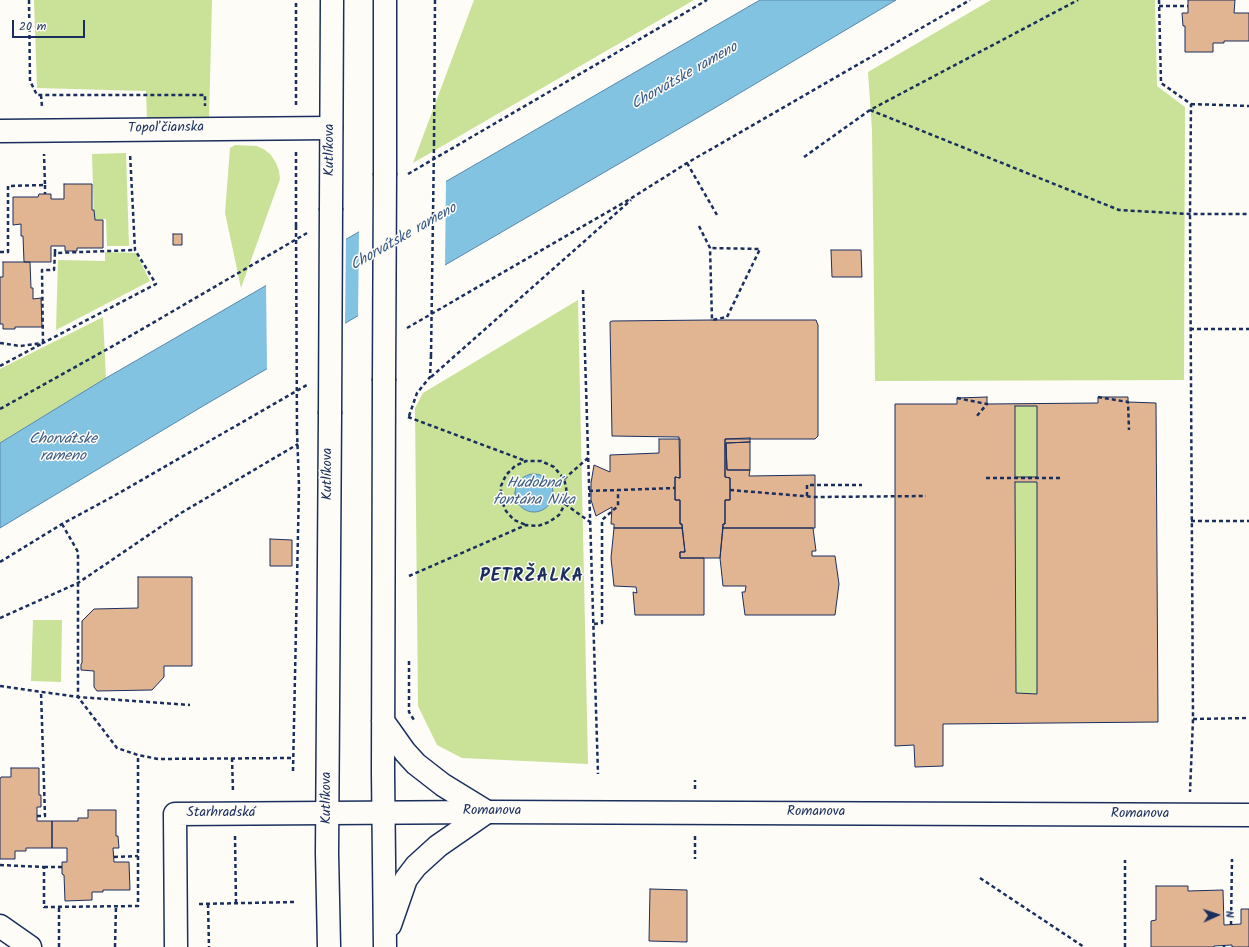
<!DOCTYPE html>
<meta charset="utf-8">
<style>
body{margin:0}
#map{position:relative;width:1249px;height:947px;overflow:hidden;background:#fdfcf7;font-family:Kalam,sans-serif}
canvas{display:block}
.north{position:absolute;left:1197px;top:895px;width:40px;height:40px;-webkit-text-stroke:3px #fdfcf7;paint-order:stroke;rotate:87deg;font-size:11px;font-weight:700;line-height:16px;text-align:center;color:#1b2f5e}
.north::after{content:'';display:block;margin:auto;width:14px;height:18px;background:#1b2f5e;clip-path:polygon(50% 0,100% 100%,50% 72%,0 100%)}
.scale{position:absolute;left:12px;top:20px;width:73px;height:18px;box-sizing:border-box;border:2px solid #1b2f5e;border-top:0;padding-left:5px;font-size:12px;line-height:14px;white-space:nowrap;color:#1b2f5e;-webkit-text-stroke:3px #fdfcf7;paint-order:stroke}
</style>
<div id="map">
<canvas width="1249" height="947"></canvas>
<div class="north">N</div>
<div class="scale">20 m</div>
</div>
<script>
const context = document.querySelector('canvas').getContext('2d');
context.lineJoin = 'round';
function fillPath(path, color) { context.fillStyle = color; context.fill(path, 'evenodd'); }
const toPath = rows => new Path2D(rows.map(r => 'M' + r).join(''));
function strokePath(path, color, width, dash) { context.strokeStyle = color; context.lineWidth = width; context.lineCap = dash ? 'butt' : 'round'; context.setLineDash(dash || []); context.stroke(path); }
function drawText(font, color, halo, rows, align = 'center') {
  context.font = font + ' Kalam,sans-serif'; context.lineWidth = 3; context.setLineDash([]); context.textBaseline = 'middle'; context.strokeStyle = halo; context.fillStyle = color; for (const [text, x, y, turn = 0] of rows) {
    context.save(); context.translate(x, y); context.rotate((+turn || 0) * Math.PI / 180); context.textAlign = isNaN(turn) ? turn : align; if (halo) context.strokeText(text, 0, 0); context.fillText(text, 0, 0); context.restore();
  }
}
const green = toPath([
 [34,0,212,0,209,120,147,119,146,91,37,88],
 [474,0,694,0,413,163],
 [991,0,1155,0,1157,86,1185,107,1184,380,875,381,872,130,868,72],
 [235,145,257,146,265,150,271,155,276,163,279,171,280,179,241,288,225,213,230,148],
 [126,153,129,246,107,246,106,219,94,220,92,154],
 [105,252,136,253,150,281,56,330,58,260,105,261],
 [578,300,588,764,462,758,437,745,418,706,415,408,423,393],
 [103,317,106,378,0,443,0,369],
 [1015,406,1037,406,1037,477,1015,477],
 [1015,482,1037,482,1037,694,1016,693],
 [33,620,62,620,61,682,31,681]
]);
const water = toPath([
 [760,0,896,0,713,109,203,406,0,528,0,443,106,378,760,0],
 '515 493a19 19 0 1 1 38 0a19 19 0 1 1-38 0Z'
]);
const pier = toPath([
 [446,179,445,267,358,318,359,230],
 [346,237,345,325,267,371,266,283]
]);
const building = toPath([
 [1188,0,1235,0,1234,13,1249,13,1249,41,1224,41,1224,43,1213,43,1213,52,1185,52,1185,26,1183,26,1182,13,1188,13,1188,0],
 [64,184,92,184,92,210,94,210,95,220,103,220,103,248,77,248,77,251,65,251,65,246,51,246,51,262,24,262,23,236,21,236,21,224,13,225,13,197,38,197,39,194,51,194,51,199,64,199,64,184],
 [173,234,182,234,182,245,173,245,173,234],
 [831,250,861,250,862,277,832,277,831,250],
 [3,262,30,262,31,288,33,288,33,299,41,298,42,327,15,327,15,329,3,329,3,324,0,324,0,277,3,277,3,262],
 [712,320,816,320,818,325,818,436,815,439,725,439,725,477,730,478,730,500,725,500,725,524,723,524,720,558,680,558,680,552,685,552,682,524,680,524,680,500,675,500,675,477,680,478,679,437,612,436,610,322,612,321,712,320],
 [987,397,987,404,1098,403,1098,397,1128,397,1128,402,1156,403,1158,722,943,724,943,766,915,767,914,745,895,746,895,404,957,404,957,398,987,397],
 [1015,406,1037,406,1037,477,1015,477,1015,406],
 [1015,482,1037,482,1037,694,1016,693,1015,482],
 [750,438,750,442,726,443,727,470,750,470,749,476,815,475,815,528,723,528,723,524,725,524,725,500,730,500,730,478,725,477,725,439,750,438],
 [659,439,680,439,680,478,675,477,675,500,680,500,680,524,682,524,682,528,614,528,614,524,611,524,612,507,596,516,591,500,591,483,594,465,610,472,610,455,659,453,659,439],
 [750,442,750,470,727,470,726,443,750,442],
 [614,528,682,528,685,552,680,552,680,558,704,558,704,615,635,615,633,592,637,593,636,587,614,586,611,558,614,528],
 [723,528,813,528,816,551,812,551,812,556,835,556,839,584,835,615,745,615,742,592,745,592,746,586,723,586,720,558,723,528],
 [270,539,292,540,292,566,270,566,270,539],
 [138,577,192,577,192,666,164,666,164,677,152,690,97,691,94,687,94,671,81,670,81,664,82,663,82,621,94,609,138,608,138,577],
 [11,768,39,768,39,795,41,795,41,807,37,807,37,821,52,821,52,848,26,848,26,851,15,851,15,859,0,859,0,779,1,777,11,777,11,768],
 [88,810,116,810,116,836,118,836,119,848,113,848,114,862,129,862,130,890,103,890,103,892,92,892,92,900,65,901,64,875,62,874,62,862,67,862,67,848,52,848,52,821,78,821,78,818,88,818,88,810],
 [1156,886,1188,886,1188,891,1223,890,1224,925,1241,924,1241,909,1249,909,1249,947,1232,947,1232,945,1214,946,1214,947,1151,947,1151,921,1156,920,1156,886],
 [650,889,687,890,687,942,649,941,650,889]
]);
const path = toPath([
 [29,0,30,81,37,95,205,95,205,106],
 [1159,0,1161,83,1191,104,1190,214,1193,719,1190,792],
 [1159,6,1188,6],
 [41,95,42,107],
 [1191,104,1249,106],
 [296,105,296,0],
 [870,110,1119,210,1190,214,1249,214],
 [434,144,435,0],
 [804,157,870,110,1078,0],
 [687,163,717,215],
 [408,174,707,0],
 [45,185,45,194],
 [296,226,296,150],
 [699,226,710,248,712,320,727,317,760,249,710,248],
 [0,252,8,252,8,186,45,185,44,154],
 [55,253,55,246],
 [583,290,598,774],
 [407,328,630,199,687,163,970,0],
 [1190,329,1249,329],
 [0,343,20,346,43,343,156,284,135,250,130,153],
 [0,366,43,343,42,270,54,270,55,253,135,250],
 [431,377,631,200],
 [1098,397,1128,402,1129,430],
 [957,398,987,404,976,417],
 [0,409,120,342,307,233],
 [409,416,417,393,430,377,431,356],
 [408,417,526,461],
 [986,478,1063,478],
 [564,479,588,458],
 [730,490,815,497,926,496],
 [589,491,675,488],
 [807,496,807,485,862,485],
 [565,504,590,522],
 [1191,521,1249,521],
 [62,524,78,552,78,697,117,748,138,755,158,759,294,758],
 [0,562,62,524,112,497,307,385],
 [409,576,526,525,538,526,549,522,559,515,565,504,567,496,566,487,564,479,554,467,541,461,526,461,515,466,506,475,501,486,501,499,506,511,514,520,526,525],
 [0,618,78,583,181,513,298,444],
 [594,624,602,623,602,520,618,506,618,490],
 [409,661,409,712,414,720],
 [0,686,78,697,190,705],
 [1193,719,1249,718],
 [232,758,233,792],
 [293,771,299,486,297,431],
 [695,789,695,780],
 [37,816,45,816,41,692],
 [235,836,236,903],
 [695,836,695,859],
 [114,857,138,856],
 [0,865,44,867,44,907,138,906,138,755],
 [44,867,62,867],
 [980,878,1084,947],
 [199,904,294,902],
 [208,904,209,947],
 [1231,925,1232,859],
 [1224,945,1224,947],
 [59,947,59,907],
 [115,947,116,906],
 [1125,947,1125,860]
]);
const minor = toPath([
 [0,131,331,128],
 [0,926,30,947],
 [176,947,175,814,328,813]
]);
const tertiary = toPath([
 [328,813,487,812,1249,815]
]);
const secondary = toPath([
 [385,173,385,0],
 [331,208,332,0],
 [384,381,383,773,385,947],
 [383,721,405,752,416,764,443,785,487,812,438,846,416,866,406,879,390,925],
 [329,947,327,853,330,414]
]);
const pathBridge = toPath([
 [296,226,297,431],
 [431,356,434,144]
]);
const secondaryBridge = toPath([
 [384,381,385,173],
 [330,414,331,208]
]);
const streetNames = [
 ["Topoľčianska",166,129,-1],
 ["Kutlíkova",331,150,-90],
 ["Kutlíkova",329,474,-90],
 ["Kutlíkova",328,798,-90],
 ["Romanova",492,812],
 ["Romanova",816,813],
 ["Starhradská",221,814],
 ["Romanova",1140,815]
];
const waterNames = [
 ["Chorvátske rameno",685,77,-30],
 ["Chorvátske rameno",404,238,-30],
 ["Chorvátske",63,440],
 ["rameno",63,457],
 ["Hudobná",534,484],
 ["fontána Nika",534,501]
];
const districtNames = [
 ["PETRŽALKA",532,578]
];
fillPath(green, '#c9e298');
fillPath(water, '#82c3e2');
strokePath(water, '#5988ad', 1);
fillPath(pier, '#fdfcf7');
fillPath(building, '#e1b492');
strokePath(building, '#1b2f5e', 1);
strokePath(minor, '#1b2f5e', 25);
strokePath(tertiary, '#1b2f5e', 25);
strokePath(secondary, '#1b2f5e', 25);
strokePath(path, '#1b2f5e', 2.5, [4, 3]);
strokePath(minor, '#fdfcf7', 22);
strokePath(tertiary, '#fdfcf7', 22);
strokePath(secondary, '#fdfcf7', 22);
strokePath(secondaryBridge, '#1b2f5e', 25, []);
strokePath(pathBridge, '#1b2f5e', 2.5, [4, 3]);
strokePath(secondaryBridge, '#fdfcf7', 22);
drawText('14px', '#1b2f5e', '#fdfcf7', streetNames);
drawText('italic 15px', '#3a5b86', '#fdfcf7', waterNames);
context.letterSpacing = '1px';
drawText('bold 18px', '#1b2f5e', '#fdfcf7', districtNames);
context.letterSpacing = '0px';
</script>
